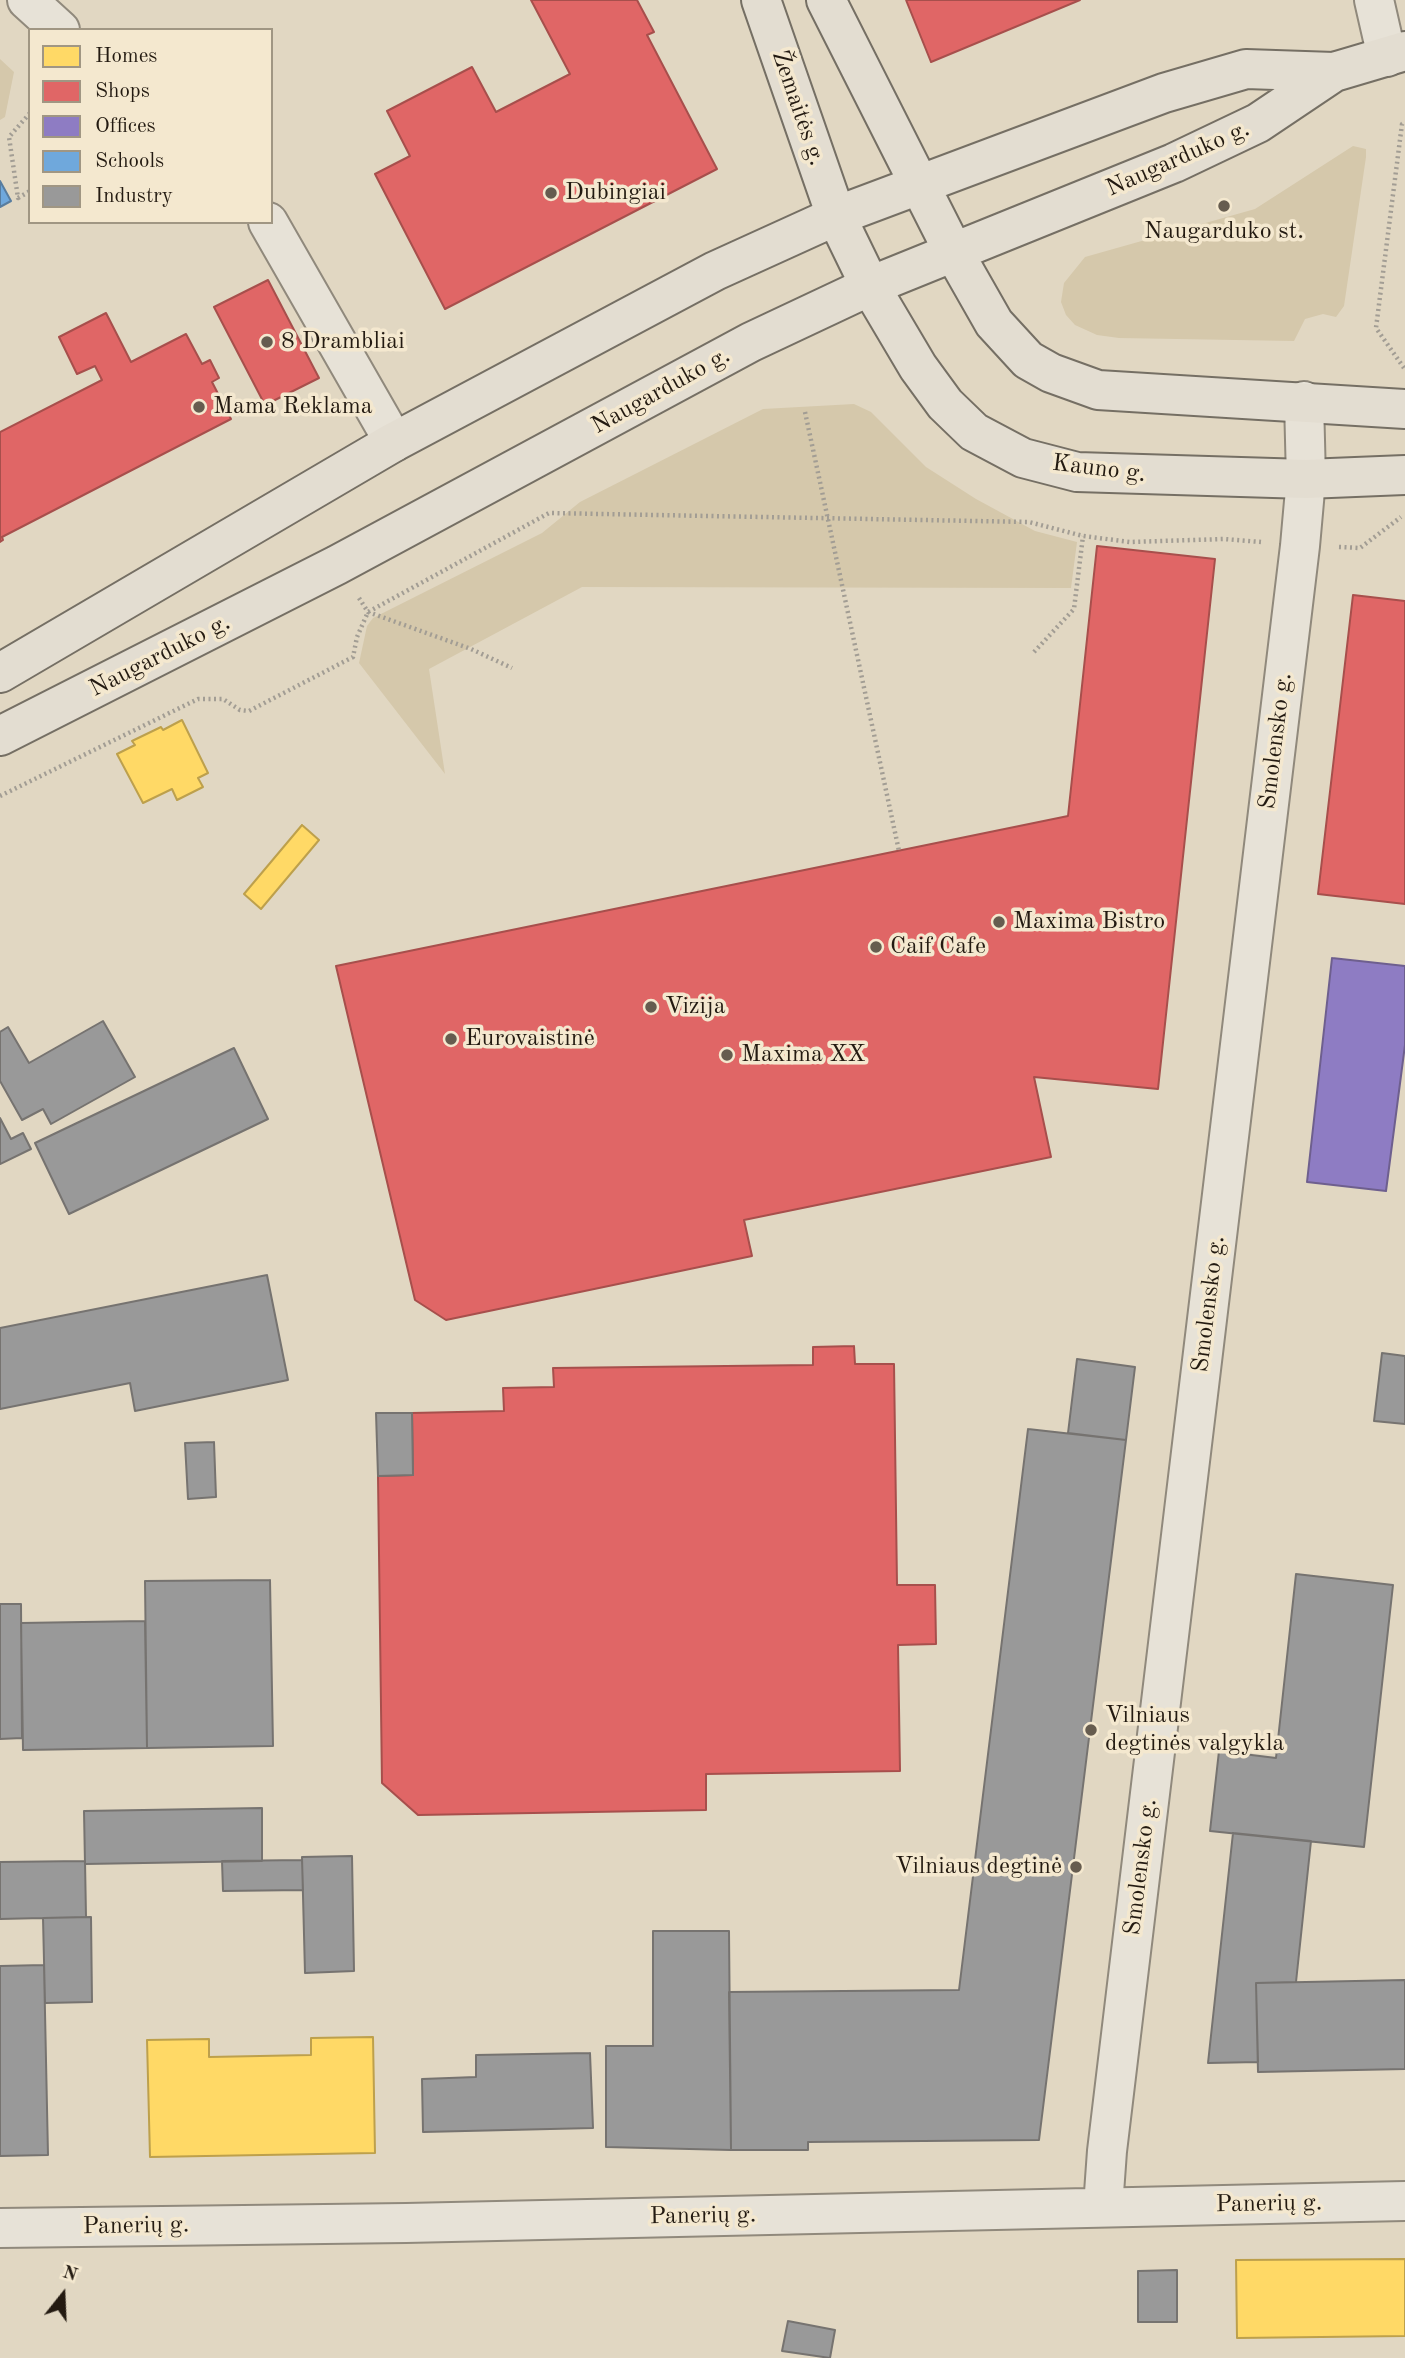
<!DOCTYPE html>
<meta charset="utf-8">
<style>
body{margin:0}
#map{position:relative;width:1405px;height:2358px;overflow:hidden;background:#e1d7c2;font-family:"Old Standard TT",serif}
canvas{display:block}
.legend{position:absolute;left:28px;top:28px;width:245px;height:196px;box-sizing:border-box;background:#f4e8cf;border:2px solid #a09683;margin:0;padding:9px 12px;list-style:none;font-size:21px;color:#231a11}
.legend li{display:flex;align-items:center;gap:14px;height:35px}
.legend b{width:35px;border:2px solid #a09683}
.north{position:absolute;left:28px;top:2260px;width:70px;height:70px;-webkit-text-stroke:5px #f4e8cf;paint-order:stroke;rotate:18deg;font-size:19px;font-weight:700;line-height:28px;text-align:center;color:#231a11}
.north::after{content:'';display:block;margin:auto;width:24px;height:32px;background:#231a11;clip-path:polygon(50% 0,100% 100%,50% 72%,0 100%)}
</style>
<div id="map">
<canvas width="1405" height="2358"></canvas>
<ul class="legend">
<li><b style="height:19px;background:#ffd966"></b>Homes</li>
<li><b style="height:19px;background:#e06666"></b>Shops</li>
<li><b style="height:19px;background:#8e7cc3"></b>Offices</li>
<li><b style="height:19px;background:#6fa8dc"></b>Schools</li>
<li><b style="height:19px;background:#999"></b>Industry</li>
</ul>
<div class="north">N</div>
</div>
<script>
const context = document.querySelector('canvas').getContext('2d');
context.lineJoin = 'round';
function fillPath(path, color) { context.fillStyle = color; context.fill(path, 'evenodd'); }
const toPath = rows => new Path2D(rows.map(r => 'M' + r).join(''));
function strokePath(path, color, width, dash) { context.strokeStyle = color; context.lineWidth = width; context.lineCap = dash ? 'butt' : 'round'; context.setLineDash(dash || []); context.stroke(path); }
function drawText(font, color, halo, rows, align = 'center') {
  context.font = font + ' "Old Standard TT",serif'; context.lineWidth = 7; context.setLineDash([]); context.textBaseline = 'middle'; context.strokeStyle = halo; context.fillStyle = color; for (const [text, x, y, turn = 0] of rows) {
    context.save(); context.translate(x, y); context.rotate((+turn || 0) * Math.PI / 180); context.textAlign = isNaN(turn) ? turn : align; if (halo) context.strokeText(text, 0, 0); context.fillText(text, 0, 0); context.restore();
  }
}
const green = toPath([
 [0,59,14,72,5,117,0,120],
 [1353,146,1366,149,1366,157,1344,306,1336,317,1323,314,1305,319,1294,341,1119,338,1097,335,1075,325,1066,315,1061,302,1064,283,1085,257,1255,209],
 [854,404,871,412,926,467,976,499,1035,531,1077,542,1071,588,582,587,429,669,445,774,359,663,367,626,373,618,542,533,580,502,763,409]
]);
const homes = toPath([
 [182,720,208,773,198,778,203,787,177,800,172,789,143,803,117,754,135,745,132,741,161,727,163,730,182,720],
 [302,825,319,840,261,909,244,894,302,825],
 [373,2037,375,2153,150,2157,147,2040,209,2039,209,2057,311,2055,311,2038,373,2037],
 [1405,2259,1405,2336,1237,2338,1236,2260,1405,2259]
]);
const shops = toPath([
 [531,0,637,0,654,32,647,35,717,169,445,309,375,174,410,156,387,111,472,67,496,112,570,74,531,0],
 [906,0,1080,0,931,62,906,0],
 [268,280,319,378,265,405,214,307,268,280],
 [106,313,131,362,186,334,202,364,210,360,219,378,212,382,231,419,2,537,3,540,0,542,0,432,102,380,95,366,77,374,59,337,106,313],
 [1097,546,1215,559,1158,1089,1034,1077,1051,1157,744,1220,752,1256,446,1320,415,1300,336,966,1068,816,1097,546],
 [1353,595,1405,601,1405,904,1318,894,1353,595],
 [854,1346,855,1364,894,1364,897,1585,935,1585,936,1644,898,1645,900,1771,706,1774,706,1810,418,1815,382,1783,378,1476,413,1475,412,1413,504,1411,503,1388,554,1387,553,1368,813,1365,813,1347,854,1346]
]);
const offices = toPath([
 [1332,958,1405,966,1405,1045,1386,1191,1307,1182,1332,958]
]);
const schools = toPath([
 [0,181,11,201,0,207,0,181]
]);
const industry = toPath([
 [103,1021,135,1077,51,1124,43,1109,22,1120,0,1081,0,1032,8,1027,29,1063,103,1021],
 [234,1048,268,1119,69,1214,35,1143,234,1048],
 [0,1118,11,1139,23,1133,31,1149,0,1164,0,1118],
 [267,1275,288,1380,135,1411,130,1383,0,1409,0,1328,267,1275],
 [1382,1353,1405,1356,1405,1424,1374,1421,1382,1353],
 [1077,1359,1135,1367,1126,1440,1068,1433,1077,1359],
 [376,1413,412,1413,413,1475,378,1476,376,1413],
 [1028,1429,1126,1440,1039,2140,808,2142,808,2150,731,2150,729,1992,959,1990,1028,1429],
 [214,1442,216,1497,188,1499,185,1443,214,1442],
 [1296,1574,1393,1585,1364,1847,1210,1831,1219,1751,1276,1758,1296,1574],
 [270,1580,273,1746,147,1748,145,1581,270,1580],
 [0,1604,21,1604,22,1738,0,1739,0,1604],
 [145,1621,147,1748,23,1750,21,1623,145,1621],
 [262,1808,262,1861,85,1864,84,1811,262,1808],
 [1233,1833,1311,1841,1296,1982,1256,1983,1258,2062,1208,2063,1233,1833],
 [352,1856,354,1971,305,1973,302,1857,352,1856],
 [302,1860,303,1890,223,1891,222,1861,302,1860],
 [85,1861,86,1917,0,1919,0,1862,85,1861],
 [91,1917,92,2002,45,2003,43,1918,91,1917],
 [653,1931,729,1931,731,2150,606,2147,606,2046,653,2046,653,1931],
 [44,1965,48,2155,0,2156,0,1966,44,1965],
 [1405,1980,1405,2069,1258,2072,1256,1983,1405,1980],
 [590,2053,593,2128,423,2132,422,2079,476,2077,476,2055,590,2053],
 [1177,2270,1177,2322,1138,2322,1138,2271,1177,2270],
 [788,2321,835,2330,830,2358,782,2351,788,2321]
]);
const path = toPath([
 [30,113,9,137,18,198,30,191],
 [1404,368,1376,328,1402,124,1405,122],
 [805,412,899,851],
 [1339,547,1360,548,1401,517],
 [359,598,368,612,471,649,512,668],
 [1034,652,1074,609,1083,536],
 [0,796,198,699,223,699,240,710,249,711,353,657,357,637,368,612,549,513,1029,522,1083,536,1130,542,1224,539,1261,542]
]);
const minor = toPath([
 [27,0,60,30],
 [1374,0,1387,57],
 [268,222,394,442],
 [1103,2207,1107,2151,1300,546,1306,479,1304,401],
 [0,2228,406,2223,1405,2201]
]);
const major = toPath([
 [761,0,836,216,870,286,918,367,945,404,974,432,1023,458,1077,472,1306,479,1405,475],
 [826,0,953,251,994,323,1028,360,1051,373,1098,390,1405,409],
 [0,673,394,442,715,271,836,216,1164,93,1246,69,1334,72],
 [0,736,337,565,751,342,870,286,1174,163,1258,123,1334,72,1405,51]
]);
const markers = [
 [551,193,7,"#665c4f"],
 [1224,206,7,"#665c4f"],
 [267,342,7,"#665c4f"],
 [199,407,7,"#665c4f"],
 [999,922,7,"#665c4f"],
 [876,947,7,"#665c4f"],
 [651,1007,7,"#665c4f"],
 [451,1039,7,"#665c4f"],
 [727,1055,7,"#665c4f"],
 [1091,1730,7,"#665c4f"],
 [1076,1867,7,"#665c4f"]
];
const streetNames = [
 ["Žemaitės g.",798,108,71],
 ["Naugarduko g.",1178,159,-24],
 ["Naugarduko g.",661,391,-29],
 ["Kauno g.",1099,469,7],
 ["Naugarduko g.",160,656,-27],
 ["Smolensko g.",1276,741,-83],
 ["Smolensko g.",1209,1304,-83],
 ["Smolensko g.",1141,1867,-83],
 ["Panerių g.",1269,2204,-1],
 ["Panerių g.",703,2216,-1],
 ["Panerių g.",136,2226,-1]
];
const poiNames = [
 ["Dubingiai",565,193],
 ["Naugarduko st.",1224,232,"center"],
 ["8 Drambliai",281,342],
 ["Mama Reklama",213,407],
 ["Maxima Bistro",1013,922],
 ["Caif Cafe",890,947],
 ["Vizija",665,1007],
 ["Eurovaistinė",465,1039],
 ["Maxima XX",741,1055],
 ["Vilniaus",1105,1716],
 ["degtinės valgykla",1105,1744],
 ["Vilniaus degtinė",1062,1867,"right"]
];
fillPath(green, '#d5c8ab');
fillPath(homes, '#ffd966');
strokePath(homes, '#bda04c', 2);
fillPath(shops, '#e06666');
strokePath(shops, '#a74f4c', 2);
fillPath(offices, '#8e7cc3');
strokePath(offices, '#6e5f8e', 2);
fillPath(schools, '#6fa8dc');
strokePath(schools, '#587d9f', 2);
fillPath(industry, '#999');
strokePath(industry, '#767370', 2);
strokePath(minor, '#90897c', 42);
strokePath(major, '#756f64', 42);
strokePath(path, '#a29d94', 4.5, [2, 3.5]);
strokePath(minor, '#e7e2d7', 38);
strokePath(major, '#e3ddd1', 38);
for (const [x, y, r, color] of markers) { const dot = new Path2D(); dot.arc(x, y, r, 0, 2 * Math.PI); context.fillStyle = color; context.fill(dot); strokePath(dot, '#f4e8cf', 2.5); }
drawText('24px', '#231a11', '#f4e8cf', streetNames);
drawText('24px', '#231a11', '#f4e8cf', poiNames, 'left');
</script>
